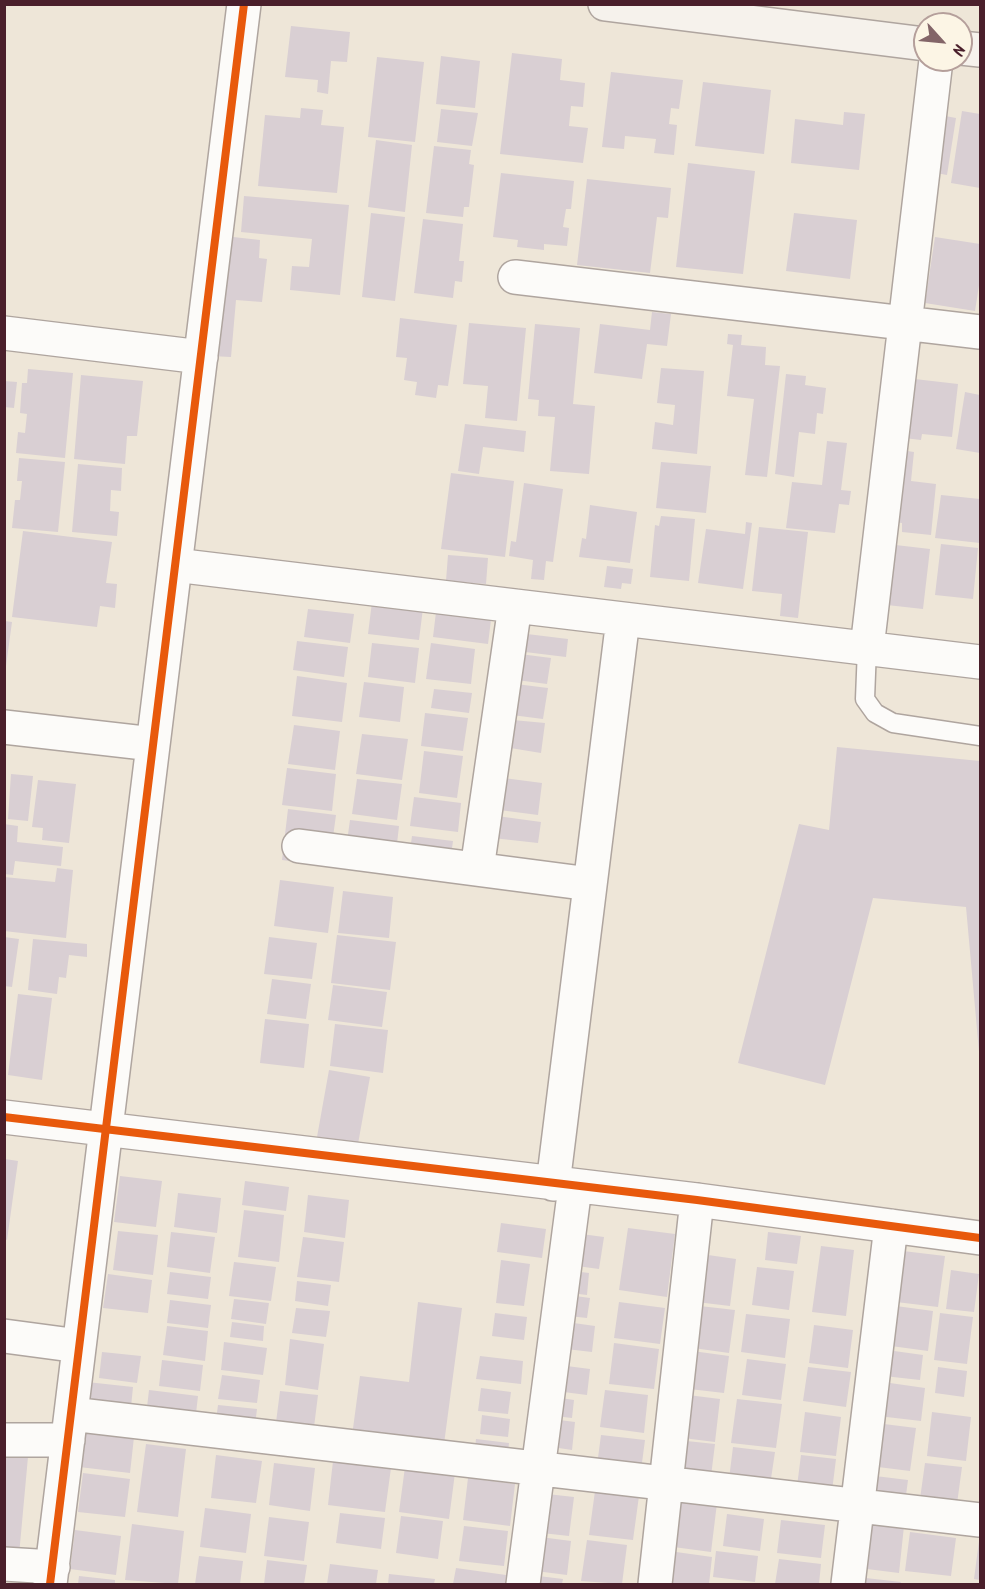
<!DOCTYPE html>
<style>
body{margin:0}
#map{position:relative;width:985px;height:1589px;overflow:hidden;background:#eee6d8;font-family:Kalam,sans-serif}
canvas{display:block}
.frame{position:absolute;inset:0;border:6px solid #4a1f2b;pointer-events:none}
.north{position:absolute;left:913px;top:12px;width:60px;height:60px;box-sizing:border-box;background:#fcf5e5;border:2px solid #b59f9b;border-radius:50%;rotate:117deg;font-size:16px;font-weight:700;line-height:24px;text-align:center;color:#4a1f2b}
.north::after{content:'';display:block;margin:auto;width:21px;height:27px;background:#836568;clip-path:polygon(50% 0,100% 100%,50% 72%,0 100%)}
</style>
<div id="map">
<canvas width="985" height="1589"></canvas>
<div class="frame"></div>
<div class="north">N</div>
</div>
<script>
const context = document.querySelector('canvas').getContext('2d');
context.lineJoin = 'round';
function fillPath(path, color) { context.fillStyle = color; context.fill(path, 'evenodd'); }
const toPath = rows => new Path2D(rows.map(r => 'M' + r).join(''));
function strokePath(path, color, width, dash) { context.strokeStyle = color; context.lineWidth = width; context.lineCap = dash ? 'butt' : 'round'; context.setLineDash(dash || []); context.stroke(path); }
const building = toPath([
 [291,26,350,32,347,62,331,61,328,94,317,92,318,80,285,77],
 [512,53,562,59,560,80,585,83,583,107,571,106,569,126,588,128,583,163,500,154],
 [441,56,480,61,475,108,436,104],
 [377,57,424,62,415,142,368,137],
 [611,72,683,80,679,109,671,108,669,124,677,125,674,155,654,153,656,139,625,136,624,149,602,147],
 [703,82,771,90,764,154,695,146],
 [301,108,323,110,321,125,344,127,337,193,258,186,265,115,300,118],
 [441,109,478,113,472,146,437,142],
 [962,111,980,114,980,188,951,183],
 [844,112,865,114,859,170,791,163,795,119,843,125],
 [940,115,956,118,947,175,931,172],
 [376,140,412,145,405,212,368,207],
 [434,146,471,150,469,164,474,165,469,207,464,207,463,217,426,213],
 [688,163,755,171,743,274,676,267],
 [501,173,574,181,571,209,566,209,563,227,569,228,567,246,544,244,544,250,517,247,518,240,493,237],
 [587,179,671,188,668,218,657,217,650,273,577,265],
 [244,196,349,205,340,295,290,290,292,266,309,267,312,239,241,232],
 [371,213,405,217,395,301,362,297],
 [794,213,857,220,850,279,786,271],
 [423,219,463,224,459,261,464,261,462,282,455,281,453,298,414,293],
 [215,235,260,240,259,258,267,259,262,302,236,300,231,357,211,356],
 [935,237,980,244,980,279,975,311,925,303],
 [652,312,671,314,667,346,647,344,642,379,594,373,600,324,650,330],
 [400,318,457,325,448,386,438,385,436,398,415,395,417,382,404,380,407,358,396,357],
 [469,323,526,328,517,421,485,418,488,386,463,384],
 [535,324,580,328,573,404,595,406,589,474,550,471,555,417,538,416,539,400,528,399],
 [728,334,742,335,741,345,766,347,765,365,780,366,767,477,745,475,754,399,727,396,733,345,727,344],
 [661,368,704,371,697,454,652,449,655,422,673,425,675,405,657,403],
 [28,369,73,373,65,458,16,453,18,432,25,433,27,414,20,413,22,383,27,383],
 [786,374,806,376,805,385,826,388,823,414,817,413,815,434,799,432,794,477,775,474],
 [81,375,143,381,137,436,127,436,125,464,74,459],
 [906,378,958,384,952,437,922,434,921,440,904,438],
 [4,381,17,382,14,408,4,407],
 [965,392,980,395,980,453,956,449],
 [465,424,526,431,524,452,483,447,479,474,458,471],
 [827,441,847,443,841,490,851,491,849,505,839,504,835,533,786,528,792,482,822,485],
 [893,449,914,452,911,481,936,484,931,535,902,532,902,523,884,521],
 [19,458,65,462,58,532,12,528,15,500,20,500,22,481,17,481],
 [661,462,711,466,706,513,656,508],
 [78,464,122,468,121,491,111,490,110,511,119,512,117,536,72,532],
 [451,473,514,481,505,557,441,549],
 [524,483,563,489,553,562,546,561,544,580,531,579,533,560,509,556,511,541,516,542],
 [941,495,980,499,980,543,935,538],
 [590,505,637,512,630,563,579,557,582,538,586,539],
 [661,516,695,519,689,581,650,577,655,525,659,526],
 [746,522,752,523,743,589,698,583,706,529,745,534],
 [759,527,808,532,798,618,780,616,782,594,752,591],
 [23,531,112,542,106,583,117,584,115,608,100,606,97,627,12,617],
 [887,544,930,549,923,609,878,604],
 [941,544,978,548,973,599,935,595],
 [448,555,488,558,486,584,446,581],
 [607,566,633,569,631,584,622,583,621,589,604,587],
 [372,602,423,608,419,640,368,634],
 [308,609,354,614,350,643,304,637],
 [436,612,491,620,488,644,433,637],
 [5,621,12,622,6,666,5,666],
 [527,634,568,639,566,657,525,652],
 [297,641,348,647,344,677,293,670],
 [372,643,419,648,415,683,368,677],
 [431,643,475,649,471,684,426,679],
 [512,653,551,658,547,684,509,679],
 [297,676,347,683,342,722,292,716],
 [364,682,404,687,400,722,359,717],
 [508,683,548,688,543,719,504,714],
 [434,689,472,693,469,713,431,708],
 [425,713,468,718,463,751,421,746],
 [502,719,545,723,541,753,498,746],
 [294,725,340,731,335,770,288,764],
 [362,734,408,739,402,780,356,774],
 [837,747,980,761,980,1063,966,907,873,898,825,1085,738,1063,799,824,829,830],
 [424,751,463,756,457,798,419,793],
 [287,768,336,774,332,811,282,805],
 [11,774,33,776,28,821,8,819],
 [496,777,542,783,538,815,492,809],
 [357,779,402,784,397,820,352,814],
 [38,780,76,784,69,843,42,840,43,828,32,827],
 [414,797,461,803,458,832,410,826],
 [288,809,336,815,329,866,282,860],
 [497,816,541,822,538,843,493,838],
 [350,820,399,826,394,870,344,863],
 [4,824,18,826,17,842,63,847,61,866,15,861,13,875,4,874],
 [412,836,453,841,448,877,407,872],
 [57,868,73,870,66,938,4,931,4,877,55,882],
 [280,880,334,887,328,933,274,926],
 [343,891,393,897,389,938,338,933],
 [337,935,396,942,390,990,331,983],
 [4,937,19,939,12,987,4,986],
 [269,937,317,943,312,979,264,974],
 [33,939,87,944,87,957,69,955,66,978,59,977,57,994,28,990],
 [272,979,311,984,306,1019,267,1014],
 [333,985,387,992,382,1027,328,1020],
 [18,994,52,998,42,1080,8,1075],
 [265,1019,309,1024,304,1068,260,1063],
 [335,1024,388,1030,383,1073,330,1066],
 [329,1070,370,1077,358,1144,317,1137],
 [5,1159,18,1161,7,1240,5,1239],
 [120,1176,162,1181,156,1227,114,1222],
 [245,1181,289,1187,286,1211,242,1205],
 [178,1193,221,1198,217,1233,174,1227],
 [308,1195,349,1200,345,1238,304,1232],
 [244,1210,284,1215,279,1262,238,1257],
 [501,1223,546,1229,542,1258,497,1252],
 [628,1228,675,1234,667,1297,619,1290],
 [118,1231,158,1235,153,1275,113,1270],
 [171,1232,215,1237,210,1273,167,1267],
 [566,1232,604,1237,599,1269,562,1264],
 [768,1232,801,1236,797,1264,765,1260],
 [303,1237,344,1242,339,1282,297,1277],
 [821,1246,854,1250,846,1316,812,1312],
 [903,1251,945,1256,938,1307,896,1302],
 [694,1253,736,1259,730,1306,688,1301],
 [501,1260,530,1264,524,1306,496,1303],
 [234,1262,276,1267,271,1301,229,1296],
 [757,1267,794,1271,789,1310,752,1305],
 [557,1269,589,1273,587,1295,554,1291],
 [951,1270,979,1274,974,1312,946,1309],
 [170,1272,211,1277,208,1299,167,1294],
 [108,1274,152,1280,148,1313,103,1308],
 [297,1281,331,1285,328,1306,295,1301],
 [553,1293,590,1298,587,1318,550,1314],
 [234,1299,269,1303,266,1324,231,1319],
 [170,1300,211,1305,208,1328,167,1323],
 [418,1302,462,1308,444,1444,352,1436,360,1376,409,1382],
 [619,1302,665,1308,660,1344,614,1338],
 [691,1305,735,1310,729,1353,686,1347],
 [896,1306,933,1311,928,1351,891,1346],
 [296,1308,330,1311,326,1337,292,1333],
 [495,1313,527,1317,524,1340,492,1336],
 [940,1313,973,1317,967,1364,934,1360],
 [746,1314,790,1319,785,1358,741,1352],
 [552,1320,595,1326,592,1352,549,1347],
 [232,1322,264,1326,263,1341,230,1337],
 [814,1325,853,1330,848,1368,809,1363],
 [167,1326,208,1331,205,1361,163,1355],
 [290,1339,324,1344,318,1390,285,1385],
 [224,1342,267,1348,263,1375,221,1370],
 [614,1343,659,1349,654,1389,609,1384],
 [685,1350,729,1356,724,1393,681,1388],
 [887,1350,923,1355,920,1380,884,1376],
 [102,1352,141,1356,137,1383,99,1378],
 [480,1356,523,1361,521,1384,476,1379],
 [747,1359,786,1364,781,1400,742,1395],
 [162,1360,203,1365,200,1391,159,1386],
 [551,1364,590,1369,587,1395,548,1390],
 [808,1367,851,1372,846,1407,803,1401],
 [938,1367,967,1371,964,1397,935,1393],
 [222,1375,260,1380,257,1403,218,1399],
 [87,1382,133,1387,130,1417,83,1411],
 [883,1382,925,1388,921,1421,878,1416],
 [481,1388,511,1392,508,1414,478,1411],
 [149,1390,198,1396,195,1422,146,1416],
 [605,1390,648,1395,644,1433,600,1427],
 [280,1391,318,1395,312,1443,274,1438],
 [680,1394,720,1399,715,1442,675,1437],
 [541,1395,574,1400,572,1418,538,1414],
 [737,1399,782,1404,776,1448,731,1443],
 [218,1405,257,1409,254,1433,215,1428],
 [805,1412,841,1417,836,1456,800,1452],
 [932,1412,971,1417,966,1461,927,1456],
 [482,1415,510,1419,508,1437,480,1434],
 [536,1417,575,1422,572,1450,532,1444],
 [876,1423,916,1428,910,1471,870,1466],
 [84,1430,134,1437,130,1473,79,1467],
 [601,1435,645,1440,640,1478,596,1473],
 [476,1439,509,1443,506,1470,473,1466],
 [677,1440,715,1444,710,1484,672,1479],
 [4,1444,29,1446,18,1566,4,1565],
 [146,1444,186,1449,178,1517,137,1512],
 [733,1447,775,1452,769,1492,728,1487],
 [216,1455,262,1461,256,1503,211,1498],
 [801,1455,836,1459,831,1499,796,1494],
 [333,1461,391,1468,385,1512,328,1505],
 [274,1463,315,1468,310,1511,269,1505],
 [925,1463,962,1467,956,1511,919,1506],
 [405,1467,455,1473,449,1519,399,1512],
 [83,1473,130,1479,125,1517,78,1512],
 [867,1475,908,1480,905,1503,864,1498],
 [468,1478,515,1484,510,1526,463,1520],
 [595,1491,639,1496,633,1540,589,1535],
 [529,1492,574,1497,569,1536,524,1531],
 [672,1497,717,1503,711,1552,666,1546],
 [205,1508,251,1514,246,1553,200,1547],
 [340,1513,385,1518,381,1549,336,1543],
 [727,1514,764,1519,760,1551,723,1546],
 [401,1516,443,1521,438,1559,396,1553],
 [269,1517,309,1522,304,1561,264,1556],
 [781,1520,825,1525,821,1558,777,1553],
 [866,1521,904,1526,899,1573,859,1568],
 [132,1524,184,1531,178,1584,125,1580],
 [464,1526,508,1531,504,1566,459,1561],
 [75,1530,121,1536,116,1575,70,1569],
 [910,1532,956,1538,951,1576,905,1571],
 [525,1535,571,1541,567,1575,520,1569],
 [587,1540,627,1545,622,1584,581,1581],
 [979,1541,980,1541,980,1580,974,1579],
 [669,1551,712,1557,709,1584,665,1584],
 [716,1551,758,1556,755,1582,713,1577],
 [199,1556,243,1561,240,1584,195,1584],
 [779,1559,821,1564,819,1584,775,1584],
 [267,1560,307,1565,304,1584,264,1584],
 [330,1564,378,1570,376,1584,327,1584],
 [456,1568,506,1575,505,1584,453,1584],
 [389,1574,435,1579,434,1584,388,1584],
 [522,1574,563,1579,562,1584,520,1584],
 [79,1576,115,1580,115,1584,78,1584],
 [857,1577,901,1582,900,1584,856,1584]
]);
const lane = toPath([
 [867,648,865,699,875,713,893,723,980,736]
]);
const street = toPath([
 [515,277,980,332],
 [4,333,201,357],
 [175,565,980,662],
 [867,648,936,60],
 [4,727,153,744],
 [299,846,590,884],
 [477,869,515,606],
 [4,1117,697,1200,980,1238],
 [553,1184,623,619],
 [4,1336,79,1346],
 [71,1414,980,1520],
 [4,1440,68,1440],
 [4,1564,53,1567],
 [50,1584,244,4],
 [523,1584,575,1187],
 [655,1584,697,1200],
 [848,1584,891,1226]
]);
const secondary = toPath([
 [605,4,925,44],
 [961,48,980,50]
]);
const cycleway = toPath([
 [4,1117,697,1200,980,1238],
 [50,1584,244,4]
]);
fillPath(building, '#d9cfd3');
strokePath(lane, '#afa59f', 21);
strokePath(street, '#afa59f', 36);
strokePath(secondary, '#afa59f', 36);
strokePath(lane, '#fcfbf9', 18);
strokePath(street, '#fcfbf9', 33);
strokePath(secondary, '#f6f2ec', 33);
strokePath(cycleway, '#e8590c', 8);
</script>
